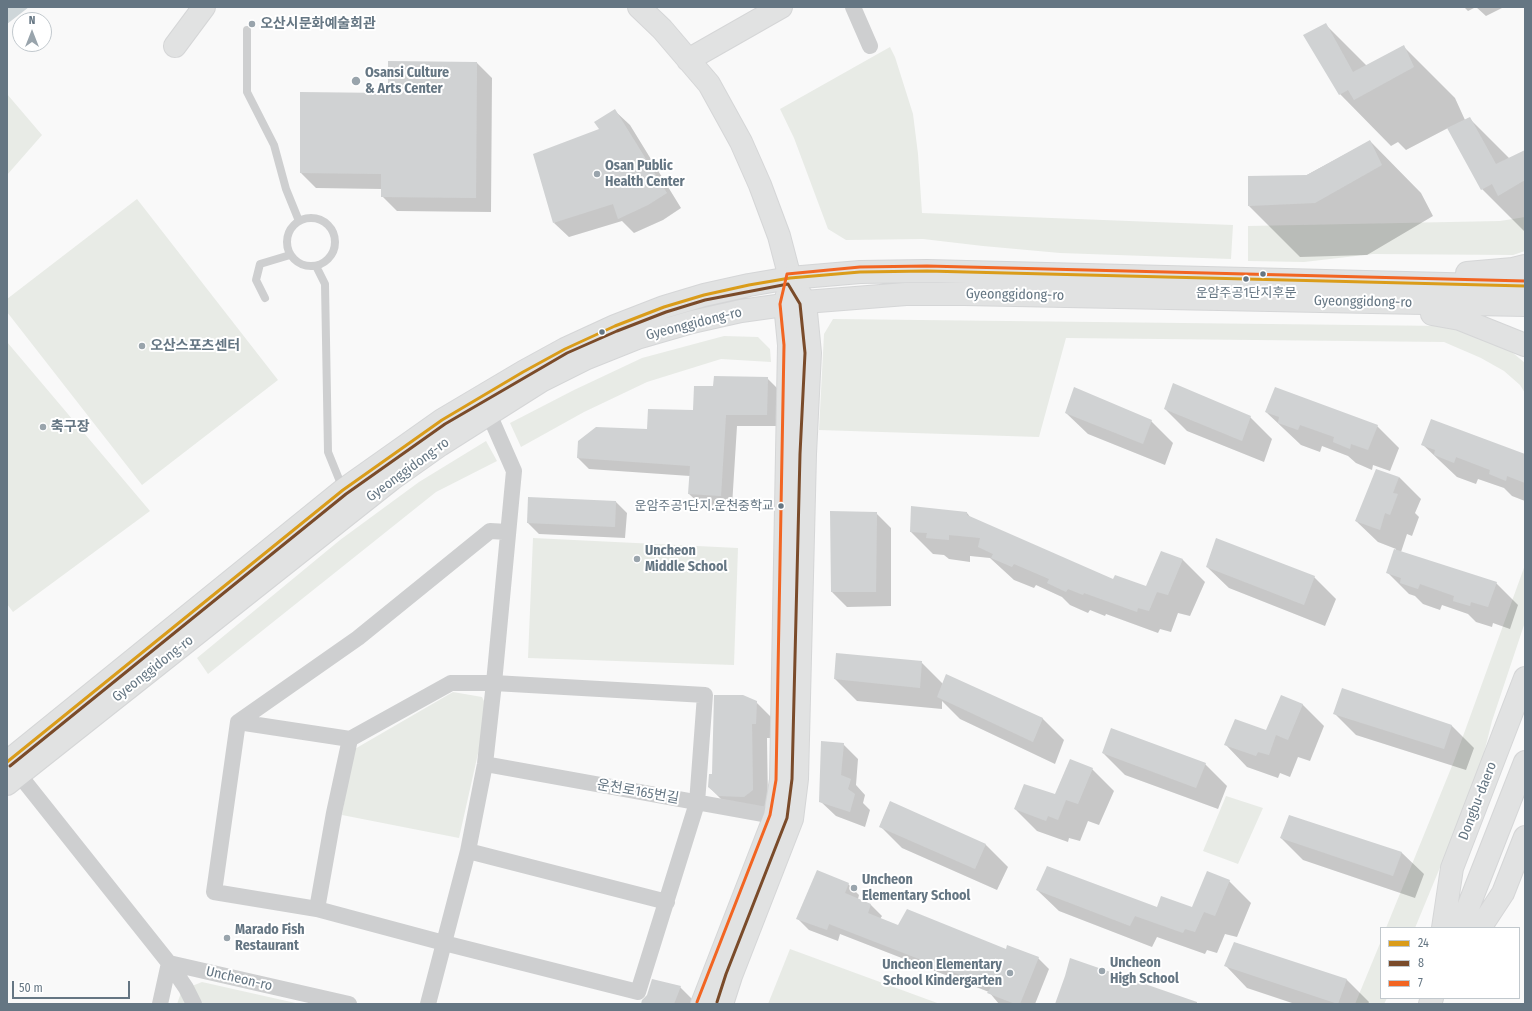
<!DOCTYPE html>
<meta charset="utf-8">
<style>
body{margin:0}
#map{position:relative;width:1532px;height:1011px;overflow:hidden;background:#f9f9f9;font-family:"Fira Sans Condensed",sans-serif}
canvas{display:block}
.frame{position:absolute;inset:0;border:8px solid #657683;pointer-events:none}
.legend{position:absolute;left:1380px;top:927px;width:140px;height:72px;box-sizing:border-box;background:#fff;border:1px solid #c1c8cd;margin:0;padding:5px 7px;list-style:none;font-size:12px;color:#657683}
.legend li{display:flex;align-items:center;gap:8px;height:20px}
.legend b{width:20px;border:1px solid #c1c8cd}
.north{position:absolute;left:12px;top:12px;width:40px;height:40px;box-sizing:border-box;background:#fff;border:1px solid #c1c8cd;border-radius:50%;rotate:0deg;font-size:11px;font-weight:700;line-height:16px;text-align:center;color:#657683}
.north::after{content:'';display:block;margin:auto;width:14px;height:18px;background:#99a4ac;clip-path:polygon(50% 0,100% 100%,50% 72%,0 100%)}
.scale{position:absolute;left:12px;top:981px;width:118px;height:18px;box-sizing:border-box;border:2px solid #657683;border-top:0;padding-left:5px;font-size:12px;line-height:14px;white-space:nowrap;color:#657683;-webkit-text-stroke:3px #fff;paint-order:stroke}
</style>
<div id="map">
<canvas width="1532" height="1011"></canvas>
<div class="frame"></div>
<ul class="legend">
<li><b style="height:5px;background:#da9c1a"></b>24</li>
<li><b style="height:5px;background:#7a4b2a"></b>8</li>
<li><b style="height:5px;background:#f26522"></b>7</li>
</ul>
<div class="north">N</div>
<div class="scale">50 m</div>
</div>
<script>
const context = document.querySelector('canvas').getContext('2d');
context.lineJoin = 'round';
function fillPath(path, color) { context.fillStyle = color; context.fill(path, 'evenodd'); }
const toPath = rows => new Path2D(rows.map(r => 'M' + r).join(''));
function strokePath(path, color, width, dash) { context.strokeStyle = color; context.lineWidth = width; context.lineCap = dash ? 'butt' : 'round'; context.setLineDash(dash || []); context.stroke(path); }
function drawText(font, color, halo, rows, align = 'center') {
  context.font = font + ' "Fira Sans Condensed","Noto Sans KR",sans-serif'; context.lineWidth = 4; context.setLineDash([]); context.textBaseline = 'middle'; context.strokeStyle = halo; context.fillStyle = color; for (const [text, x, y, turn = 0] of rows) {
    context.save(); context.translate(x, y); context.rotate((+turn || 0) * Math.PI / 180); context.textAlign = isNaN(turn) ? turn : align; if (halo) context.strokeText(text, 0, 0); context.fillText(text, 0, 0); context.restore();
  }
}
const green = toPath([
 [890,47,895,57,913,114,918,154,922,213,1233,225,1231,259,1060,253,983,246,923,239,846,240,828,229,794,138,780,109],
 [7,94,42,135,7,175],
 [137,199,278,380,142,485,7,312,7,299],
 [1525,217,1525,251,1513,255,1373,254,1304,262,1248,261,1248,226,1500,221],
 [833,319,1445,326,1486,338,1513,353,1525,363,1525,393,1520,385,1504,371,1481,358,1444,342,1066,338,1039,437,819,430,824,334],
 [724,336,758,337,770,349,771,362,721,359,647,382,584,412,521,447,510,423,574,390,642,358],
 [7,342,150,511,13,612,7,604],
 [486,441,497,461,436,492,208,674,197,658,340,540,419,482],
 [533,538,738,548,734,665,528,658],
 [1525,565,1525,622,1492,721,1479,773,1415,928,1386,928,1454,761],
 [453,692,482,697,488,709,459,838,342,815,353,750],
 [1226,796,1263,808,1238,864,1203,851],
 [1381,941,1381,998,1387,998,1384,1004,1355,1004],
 [790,949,940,1004,768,1004],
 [202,982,300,1004,177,1004,182,990]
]);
const water = toPath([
 [7,7,29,7,7,24]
]);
const shadow = toPath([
 [1464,7,1504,7,1486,16,1476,7,1468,11],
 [1325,24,1367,66,1403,46,1455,98,1465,120,1469,118,1510,159,1525,151,1525,232,1482,189,1448,128,1406,150,1398,142,1391,146,1340,94],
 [389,62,477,63,492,78,491,212,397,211,382,196,382,189,316,188,301,173,301,93,389,94],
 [615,111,630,125,681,208,663,220,634,233,622,221,569,237,554,223,600,130],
 [1370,141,1421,193,1433,216,1367,255,1300,257,1249,206],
 [767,378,778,389,778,426,737,426,732,506,701,505,689,494,690,476,589,469,578,458,694,412,714,387],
 [1165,409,1250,417,1272,439,1264,462,1187,431],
 [1266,412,1377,426,1399,448,1390,471,1373,465,1372,470,1356,463,1348,456,1322,446,1320,452,1301,445],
 [1066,413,1151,421,1173,443,1165,465,1088,434],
 [1422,444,1525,456,1525,501,1512,496,1504,488,1478,479,1476,484,1457,477],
 [1399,477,1421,499,1415,513,1419,517,1412,536,1407,534,1401,552,1496,583,1518,605,1510,629,1493,623,1492,627,1476,622,1468,614,1442,605,1440,610,1423,604,1415,596,1409,594,1387,572,1396,549,1378,542,1356,521],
 [616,502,627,513,625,538,539,534,528,523],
 [876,513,891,528,891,606,847,607,832,592],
 [967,513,972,519,1114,580,1147,587,1162,552,1183,560,1205,582,1190,616,1178,613,1171,632,1160,629,1158,633,1106,614,1105,616,1090,610,1088,613,1070,605,1062,597,1036,585,1034,588,1014,580,990,558,970,556,970,562,949,559,944,555,933,554,911,532],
 [1207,567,1314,577,1336,599,1325,626,1229,588],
 [921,662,943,684,1042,718,1064,740,1055,764,960,719,942,701,942,709,857,701,835,679],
 [1343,690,1452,726,1474,748,1466,770,1356,735,1335,714],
 [756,702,771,717,771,738,767,738,768,805,759,811,724,802,709,787,713,775],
 [1302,704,1324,726,1310,761,1298,757,1290,777,1280,773,1278,778,1247,767,1226,745,1266,731],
 [843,744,858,759,856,785,865,795,863,803,870,810,865,827,836,816,820,801],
 [1103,753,1205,764,1227,786,1218,809,1125,775],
 [1092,769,1114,791,1099,825,1088,821,1080,841,1069,838,1068,842,1037,831,1015,809,1056,796],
 [890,802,986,845,1008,867,997,890,902,848,880,826],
 [1290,816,1402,853,1424,874,1415,898,1303,860,1281,838],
 [1229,881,1251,903,1237,937,1225,934,1217,953,1207,950,1205,954,1157,937,1152,947,1059,911,1037,890,1157,909,1193,908],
 [848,884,859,895,858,899,871,905,882,916,880,919,899,926,1038,958,1049,969,1035,1004,999,1004,989,992,840,934,838,941,809,930,797,918],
 [1235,943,1347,980,1369,1002,1368,1004,1295,1004,1247,988,1226,966],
 [680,987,695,1002,694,1004,642,1004]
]);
const building = toPath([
 [1326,23,1353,72,1404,45,1414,67,1354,100,1348,90,1339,95,1303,35],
 [388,61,477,62,476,198,381,197,381,174,300,173,300,92,388,93],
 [615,109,667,193,648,205,618,219,613,204,553,223,533,154,599,129,594,122],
 [1470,117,1496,164,1525,150,1525,180,1498,196,1492,184,1481,190,1447,128],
 [1370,140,1382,165,1315,203,1248,206,1248,176,1307,175],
 [714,376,768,377,767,415,726,415,721,496,688,494,690,466,577,458,578,441,596,427,647,429,648,409,693,410,694,386,713,386],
 [1173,383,1251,416,1242,441,1164,409],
 [1074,387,1152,420,1143,444,1065,413],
 [1275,387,1378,425,1368,450,1351,444,1350,449,1333,442,1334,437,1300,425,1298,430,1278,423,1279,417,1265,412],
 [1431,419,1525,454,1525,483,1507,476,1506,481,1489,474,1490,470,1456,457,1454,463,1434,455,1435,450,1421,445],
 [1376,469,1399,477,1393,493,1398,494,1390,515,1385,513,1380,530,1355,521],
 [528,497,616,501,615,527,527,523],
 [911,506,967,512,967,515,1113,579,1115,575,1146,586,1161,551,1183,559,1168,595,1157,592,1149,611,1138,608,1137,612,1084,593,1083,595,1068,589,1066,592,1047,583,1049,579,1014,564,1012,567,991,558,993,554,978,547,980,538,949,535,949,540,926,538,927,533,910,532],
 [830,511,877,512,876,592,831,592],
 [1216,538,1315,576,1304,605,1206,567],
 [1394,549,1497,582,1488,607,1471,602,1470,606,1453,601,1454,596,1420,584,1418,589,1400,583,1401,578,1386,573],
 [836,653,922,661,920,688,834,679],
 [946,674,1043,718,1033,742,937,697],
 [1342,688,1452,725,1444,749,1333,714],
 [714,695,743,695,757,701,756,724,752,724,753,790,744,797,719,796,708,787,709,774,712,774],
 [1281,695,1303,704,1288,740,1276,735,1269,755,1258,752,1256,756,1224,745,1235,719,1266,730],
 [1111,728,1206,763,1196,788,1102,753],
 [821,741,844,743,841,775,851,779,848,789,855,794,850,812,819,802],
 [1070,759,1093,768,1078,804,1066,800,1058,820,1048,816,1046,821,1014,809,1024,784,1055,794],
 [890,801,986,844,975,869,879,827],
 [1289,815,1402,852,1393,876,1280,838],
 [1047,866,1157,907,1161,896,1192,907,1207,871,1230,880,1215,916,1204,912,1195,932,1185,929,1183,933,1135,916,1130,926,1036,890],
 [817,870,849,883,845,893,871,904,868,913,898,925,907,909,1006,949,1007,945,1039,957,1020,1004,1015,1004,987,993,991,987,829,924,827,930,796,919],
 [1234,942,1347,979,1338,1004,1224,966],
 [1070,958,1197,1002,1197,1004,1055,1004,1065,976],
 [652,979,681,986,674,1004,641,1004,642,1000,647,995]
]);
const lane = toPath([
 [247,30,247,92,274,145,286,189,299,221],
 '287 242a24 24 0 1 1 48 0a24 24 0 1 1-48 0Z',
 [316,266,325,284,328,452,343,489],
 [265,298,256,280,260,264,290,255]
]);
const street = toPath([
 [853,7,870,46],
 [451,683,494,683,705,695,697,803,638,992,444,943,317,909,334,813,350,739,451,683],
 [238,722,350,739],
 [485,764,784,818],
 [13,767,169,963,186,988,194,1004],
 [468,851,667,902],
 [317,909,214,892,238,722,358,638,490,531,508,532],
 [169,963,349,1004],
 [160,1004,169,963],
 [428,1004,468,851,485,764,494,683,514,471,489,414]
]);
const secondary = toPath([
 [639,7,662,29,709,84,741,142,760,185,779,236,790,278,805,302,810,353,805,454,797,779,792,819,731,976,722,1004],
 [175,46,204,7],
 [688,60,781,7],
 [1443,928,1452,868,1525,678],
 [1460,928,1525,762],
 [1480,928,1503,893,1525,837],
 [702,1004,775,816,781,780,789,345,785,304,789,286],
 [1430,1004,1432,998]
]);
const primary = toPath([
 [1467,273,1513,269,1525,266],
 [1432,314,1460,319,1525,345],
 [7,762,343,490,442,420,523,372,565,349,615,326,664,307,704,295,749,285,790,278,860,272,927,271,1525,286],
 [7,784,392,479,440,445,541,381,587,358,637,338,692,322,741,311,805,302,906,294,964,294,1525,305]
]);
const bus1 = toPath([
 [7,762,343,490,442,420,523,372,565,349,615,326,664,307,704,295,749,285,790,278,860,272,927,271,1525,286]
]);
const bus2 = toPath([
 [10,766,346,494,445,424,567,353,617,331,666,312,705,300,788,284,800,304,805,353,800,454,792,779,787,818,726,974,717,1002]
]);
const bus3 = toPath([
 [697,1002,770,815,776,780,784,345,780,304,787,274,860,267,927,266,1525,281]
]);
const markers = [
 [252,24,4,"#99a4ac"],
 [356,81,5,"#99a4ac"],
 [597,174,4,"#99a4ac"],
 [1263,274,3.5,"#657683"],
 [1246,279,3.5,"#657683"],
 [602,332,3.5,"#657683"],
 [142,346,4,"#99a4ac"],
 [43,427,4,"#99a4ac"],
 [781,506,3.5,"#657683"],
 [637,559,4,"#99a4ac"],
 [854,888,4,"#99a4ac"],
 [227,938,4,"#99a4ac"],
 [1102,971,4,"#99a4ac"],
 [1010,973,4,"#99a4ac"]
];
const busNames = [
 ["운암주공1단지후문",1246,293],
 ["운암주공1단지.운천중학교",774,506,"right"]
];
const poiNames = [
 ["오산시문화예술회관",260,24],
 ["Osansi Culture",365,73],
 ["& Arts Center",365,89],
 ["Osan Public",605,166],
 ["Health Center",605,182],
 ["오산스포츠센터",150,346],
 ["축구장",51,427],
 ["Uncheon",645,551],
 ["Middle School",645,567],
 ["Uncheon",862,880],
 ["Elementary School",862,896],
 ["Marado Fish",235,930],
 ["Restaurant",235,946],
 ["Uncheon",1110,963],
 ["High School",1110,979],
 ["Uncheon Elementary",1002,965,"right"],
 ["School Kindergarten",1002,981,"right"]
];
const streetNames = [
 ["Gyeonggidong-ro",1015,295,1],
 ["Gyeonggidong-ro",1363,302,1],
 ["Gyeonggidong-ro",694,324,-14],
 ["Gyeonggidong-ro",408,470,-36],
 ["Gyeonggidong-ro",153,669,-38],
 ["운천로165번길",638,792,10],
 ["Dongbu-daero",1478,801,-69],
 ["Uncheon-ro",239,979,13]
];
fillPath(green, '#e8ebe6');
fillPath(water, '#ced6d9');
fillPath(shadow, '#0003');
fillPath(building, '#d0d2d3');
strokePath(secondary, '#d5d6d7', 24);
strokePath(primary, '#d5d6d7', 24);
strokePath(lane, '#cecfd0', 8);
strokePath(street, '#cecfd0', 16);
strokePath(secondary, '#e1e2e2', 22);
strokePath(primary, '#e1e2e2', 22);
strokePath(bus1, '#da9c1a', 3);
strokePath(bus2, '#7a4b2a', 3);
strokePath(bus3, '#f26522', 3);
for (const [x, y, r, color] of markers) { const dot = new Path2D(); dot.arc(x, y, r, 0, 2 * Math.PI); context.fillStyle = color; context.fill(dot); strokePath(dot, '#fff', 1.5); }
drawText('13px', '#657683', '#fff', busNames);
drawText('bold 14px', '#657683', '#fff', poiNames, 'left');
drawText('14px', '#657683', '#fff', streetNames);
</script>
